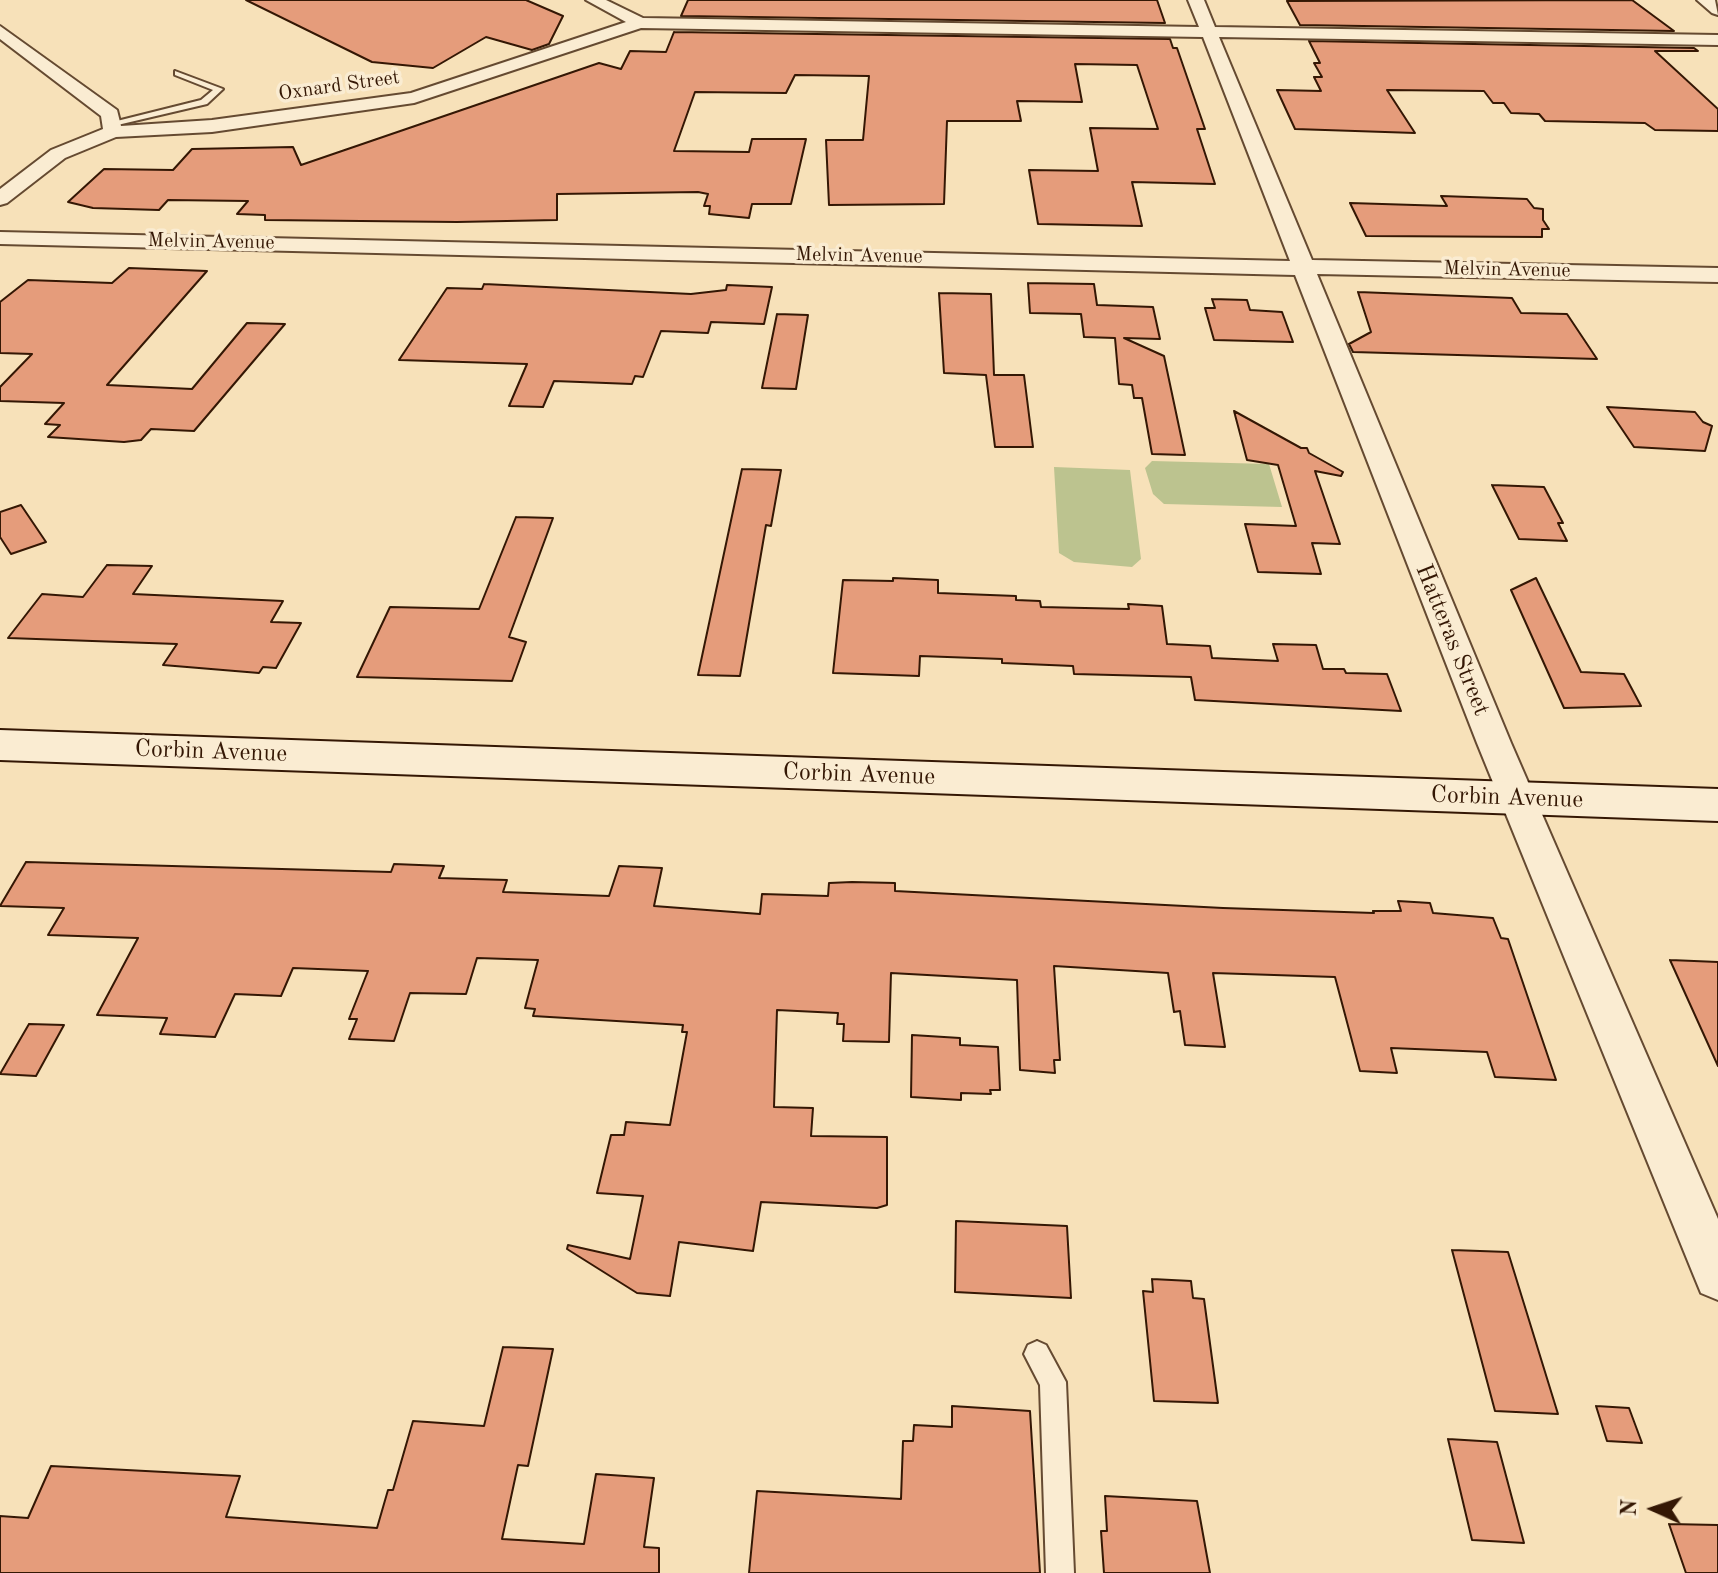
<!DOCTYPE html>
<style>
body{margin:0}
#map{position:relative;width:1718px;height:1573px;overflow:hidden;background:#f7e1b9;font-family:"Old Standard TT",serif}
canvas{display:block}
.north{position:absolute;left:1614px;top:1469px;width:80px;height:80px;-webkit-text-stroke:6px #faecd2;paint-order:stroke;rotate:273deg;font-size:22px;font-weight:700;line-height:32px;text-align:center;color:#341704}
.north::after{content:'';display:block;margin:auto;width:28px;height:36px;background:#341704;clip-path:polygon(50% 0,100% 100%,50% 72%,0 100%)}
</style>
<div id="map">
<canvas width="1718" height="1573"></canvas>
<div class="north">N</div>
</div>
<script>
const context = document.querySelector('canvas').getContext('2d');
context.lineJoin = 'round';
function fillPath(path, color) { context.fillStyle = color; context.fill(path, 'evenodd'); }
const toPath = rows => new Path2D(rows.map(r => 'M' + r).join(''));
function strokePath(path, color, width, dash) { context.strokeStyle = color; context.lineWidth = width; context.lineCap = dash ? 'butt' : 'round'; context.setLineDash(dash || []); context.stroke(path); }
function drawText(font, color, halo, rows, align = 'center') {
  context.font = font + ' "Old Standard TT",serif'; context.lineWidth = 7; context.setLineDash([]); context.textBaseline = 'middle'; context.strokeStyle = halo; context.fillStyle = color; for (const [text, x, y, turn = 0] of rows) {
    context.save(); context.translate(x, y); context.rotate((+turn || 0) * Math.PI / 180); context.textAlign = isNaN(turn) ? turn : align; if (halo) context.strokeText(text, 0, 0); context.fillText(text, 0, 0); context.restore();
  }
}
const green = toPath([
 [1152,461,1269,464,1282,507,1164,504,1153,494,1145,468],
 [1054,467,1130,470,1141,559,1132,567,1074,562,1059,553]
]);
const building = toPath([
 [246,0,526,0,563,16,549,44,532,50,486,37,433,68,372,62,246,0],
 [688,0,1157,0,1165,23,681,16,688,0],
 [1632,0,1674,31,1300,25,1287,1,1632,0],
 [674,32,1170,39,1173,48,1177,48,1205,129,1197,129,1215,184,1132,182,1142,226,1038,224,1029,170,1098,171,1090,128,1158,129,1137,65,1075,64,1082,102,1017,101,1021,121,947,121,944,204,829,205,826,140,863,140,869,76,795,75,786,93,695,92,674,151,749,152,752,139,806,139,791,204,752,204,749,218,709,214,710,206,704,206,708,194,698,192,557,194,557,220,457,222,265,220,265,215,237,214,248,201,168,200,159,210,93,208,68,202,104,169,173,170,192,149,293,147,301,165,599,63,621,69,630,51,666,52,674,32],
 [1309,41,1694,48,1698,51,1655,51,1718,109,1718,131,1655,130,1645,123,1545,121,1539,114,1511,113,1504,103,1493,103,1484,91,1387,90,1415,133,1295,129,1277,90,1321,91,1314,77,1322,77,1314,63,1320,63,1309,41],
 [1441,196,1527,199,1534,208,1543,209,1543,220,1549,229,1542,229,1542,237,1366,236,1350,203,1447,206,1441,196],
 [129,268,207,271,107,385,192,389,247,323,285,324,194,431,151,429,141,440,124,442,48,437,60,425,45,424,64,403,0,401,0,387,32,354,0,353,0,302,28,280,112,283,129,268],
 [1028,283,1094,284,1097,305,1153,307,1160,339,1124,338,1164,356,1185,455,1152,454,1142,398,1134,398,1132,385,1119,384,1115,338,1084,337,1081,314,1030,313,1028,283],
 [484,284,691,294,726,290,727,285,772,287,764,324,711,322,708,333,661,331,643,377,635,376,632,384,554,381,543,407,509,406,527,364,399,360,447,288,482,289,484,284],
 [1358,292,1512,298,1521,313,1567,314,1597,359,1353,352,1349,344,1371,332,1358,292],
 [939,293,991,294,994,375,1024,375,1033,447,995,447,986,375,944,373,939,293],
 [1212,299,1247,300,1250,310,1282,312,1293,342,1214,340,1205,308,1215,308,1212,299],
 [777,314,808,315,796,389,762,388,777,314],
 [1607,407,1695,412,1703,422,1712,426,1705,451,1634,447,1607,407],
 [1234,411,1301,448,1307,448,1309,453,1343,472,1341,476,1315,471,1340,544,1312,543,1321,574,1258,572,1245,524,1296,526,1278,465,1247,460,1234,411],
 [742,469,781,470,771,526,766,525,740,676,698,675,742,469],
 [1492,485,1544,487,1563,523,1558,523,1567,541,1519,539,1492,485],
 [21,505,46,542,11,554,0,537,0,512,21,505],
 [516,517,553,518,509,637,526,642,512,681,357,677,390,607,479,609,516,517],
 [107,565,152,566,133,594,283,601,271,622,301,623,276,668,263,667,259,673,163,665,177,644,8,638,42,594,83,597,107,565],
 [893,578,938,580,938,593,1016,596,1016,600,1040,601,1041,607,1129,609,1128,604,1162,606,1167,644,1210,646,1212,658,1278,661,1273,644,1316,645,1323,669,1344,669,1346,673,1387,674,1401,711,1195,700,1191,677,1074,674,1073,666,1002,663,1002,659,920,656,919,676,833,673,843,580,893,581,893,578],
 [1536,578,1581,672,1624,674,1641,706,1564,708,1511,590,1536,578],
 [26,862,391,872,394,864,444,866,439,878,507,880,503,892,609,896,619,866,662,868,654,906,760,914,762,894,828,896,829,883,852,882,895,883,895,891,1223,908,1374,913,1373,911,1401,911,1398,901,1430,903,1433,913,1493,918,1501,938,1508,939,1556,1080,1495,1077,1487,1052,1391,1048,1397,1073,1360,1071,1335,977,1213,973,1225,1047,1185,1045,1180,1011,1174,1012,1168,973,1054,966,1060,1060,1054,1060,1055,1073,1020,1070,1017,980,891,973,889,1042,843,1041,844,1024,837,1024,838,1013,777,1010,774,1107,813,1108,811,1136,887,1137,887,1205,877,1208,761,1202,753,1251,679,1242,670,1296,637,1293,567,1249,568,1245,630,1259,643,1196,597,1193,611,1135,624,1135,626,1122,670,1125,687,1032,682,1032,683,1025,533,1016,535,1009,525,1008,538,960,477,958,466,994,410,993,394,1041,349,1039,357,1019,349,1019,368,971,293,968,281,996,235,994,215,1037,160,1034,167,1018,97,1015,138,938,48,935,64,908,0,906,26,862],
 [1670,960,1718,962,1718,1066,1670,960],
 [29,1024,64,1025,36,1076,0,1074,29,1024],
 [912,1035,960,1038,960,1045,998,1047,1000,1090,990,1090,991,1094,961,1093,961,1100,911,1097,912,1035],
 [956,1221,1067,1226,1071,1298,955,1292,956,1221],
 [1452,1250,1508,1252,1558,1414,1495,1411,1452,1250],
 [1152,1279,1191,1281,1193,1298,1204,1299,1218,1403,1154,1401,1143,1291,1153,1292,1152,1279],
 [503,1347,553,1349,528,1466,518,1465,502,1539,584,1544,596,1474,654,1478,644,1547,659,1548,659,1573,0,1573,0,1516,28,1518,51,1466,240,1476,226,1517,377,1528,388,1490,393,1490,413,1421,484,1426,503,1347],
 [952,1406,1030,1411,1040,1573,749,1573,757,1491,901,1499,903,1441,913,1441,914,1425,952,1427,952,1406],
 [1596,1406,1629,1408,1642,1443,1607,1441,1596,1406],
 [1448,1439,1497,1442,1524,1543,1472,1540,1448,1439],
 [1105,1496,1197,1501,1210,1573,1104,1573,1101,1531,1107,1531,1105,1496],
 [1669,1524,1718,1525,1718,1573,1686,1573,1669,1524]
]);
const lane = toPath([
 [175,71,223,89,207,104,109,127,109,123,201,100,213,90,175,75,175,71],
 [1037,1341,1046,1345,1066,1382,1074,1573,1046,1573,1040,1385,1024,1354,1028,1345,1037,1341]
]);
const street = toPath([
 [586,0,606,0,643,18,1199,27,1188,0,1204,0,1215,27,1718,35,1718,45,1219,37,1312,260,1718,268,1718,282,1317,274,1511,743,1718,1219,1718,1300,1701,1293,1694,1276,1477,743,1295,275,0,244,0,232,1290,261,1203,37,641,28,414,103,212,132,116,137,65,158,7,203,0,205,0,189,51,150,103,129,101,116,0,39,0,26,117,110,121,126,212,120,411,93,626,22,586,0],
 [1697,0,1715,0,1718,15,1712,13,1697,0]
]);
const secondary = toPath([
 [0,730,1718,789,1718,821,0,760,0,730]
]);
const farStreetnames = [
 ["Oxnard Street",339,86,-8],
 ["Melvin Avenue",211,242,1],
 ["Melvin Avenue",859,256,1],
 ["Melvin Avenue",1507,270,1]
];
const streetNames = [
 ["Hatteras Street",1452,640,68],
 ["Corbin Avenue",211,752,2],
 ["Corbin Avenue",859,775,2],
 ["Corbin Avenue",1507,798,2]
];
fillPath(green, '#bcc38f');
fillPath(building, '#e59c7b');
strokePath(building, '#341704', 2);
strokePath(lane, '#654a31', 4);
strokePath(street, '#654a31', 4);
strokePath(secondary, '#341704', 4);
fillPath(lane, '#faecd2');
fillPath(street, '#faecd2');
fillPath(secondary, '#faecd2');
drawText('20px', '#341704', '#faecd2', farStreetnames);
drawText('24px', '#341704', '#faecd2', streetNames);
</script>
